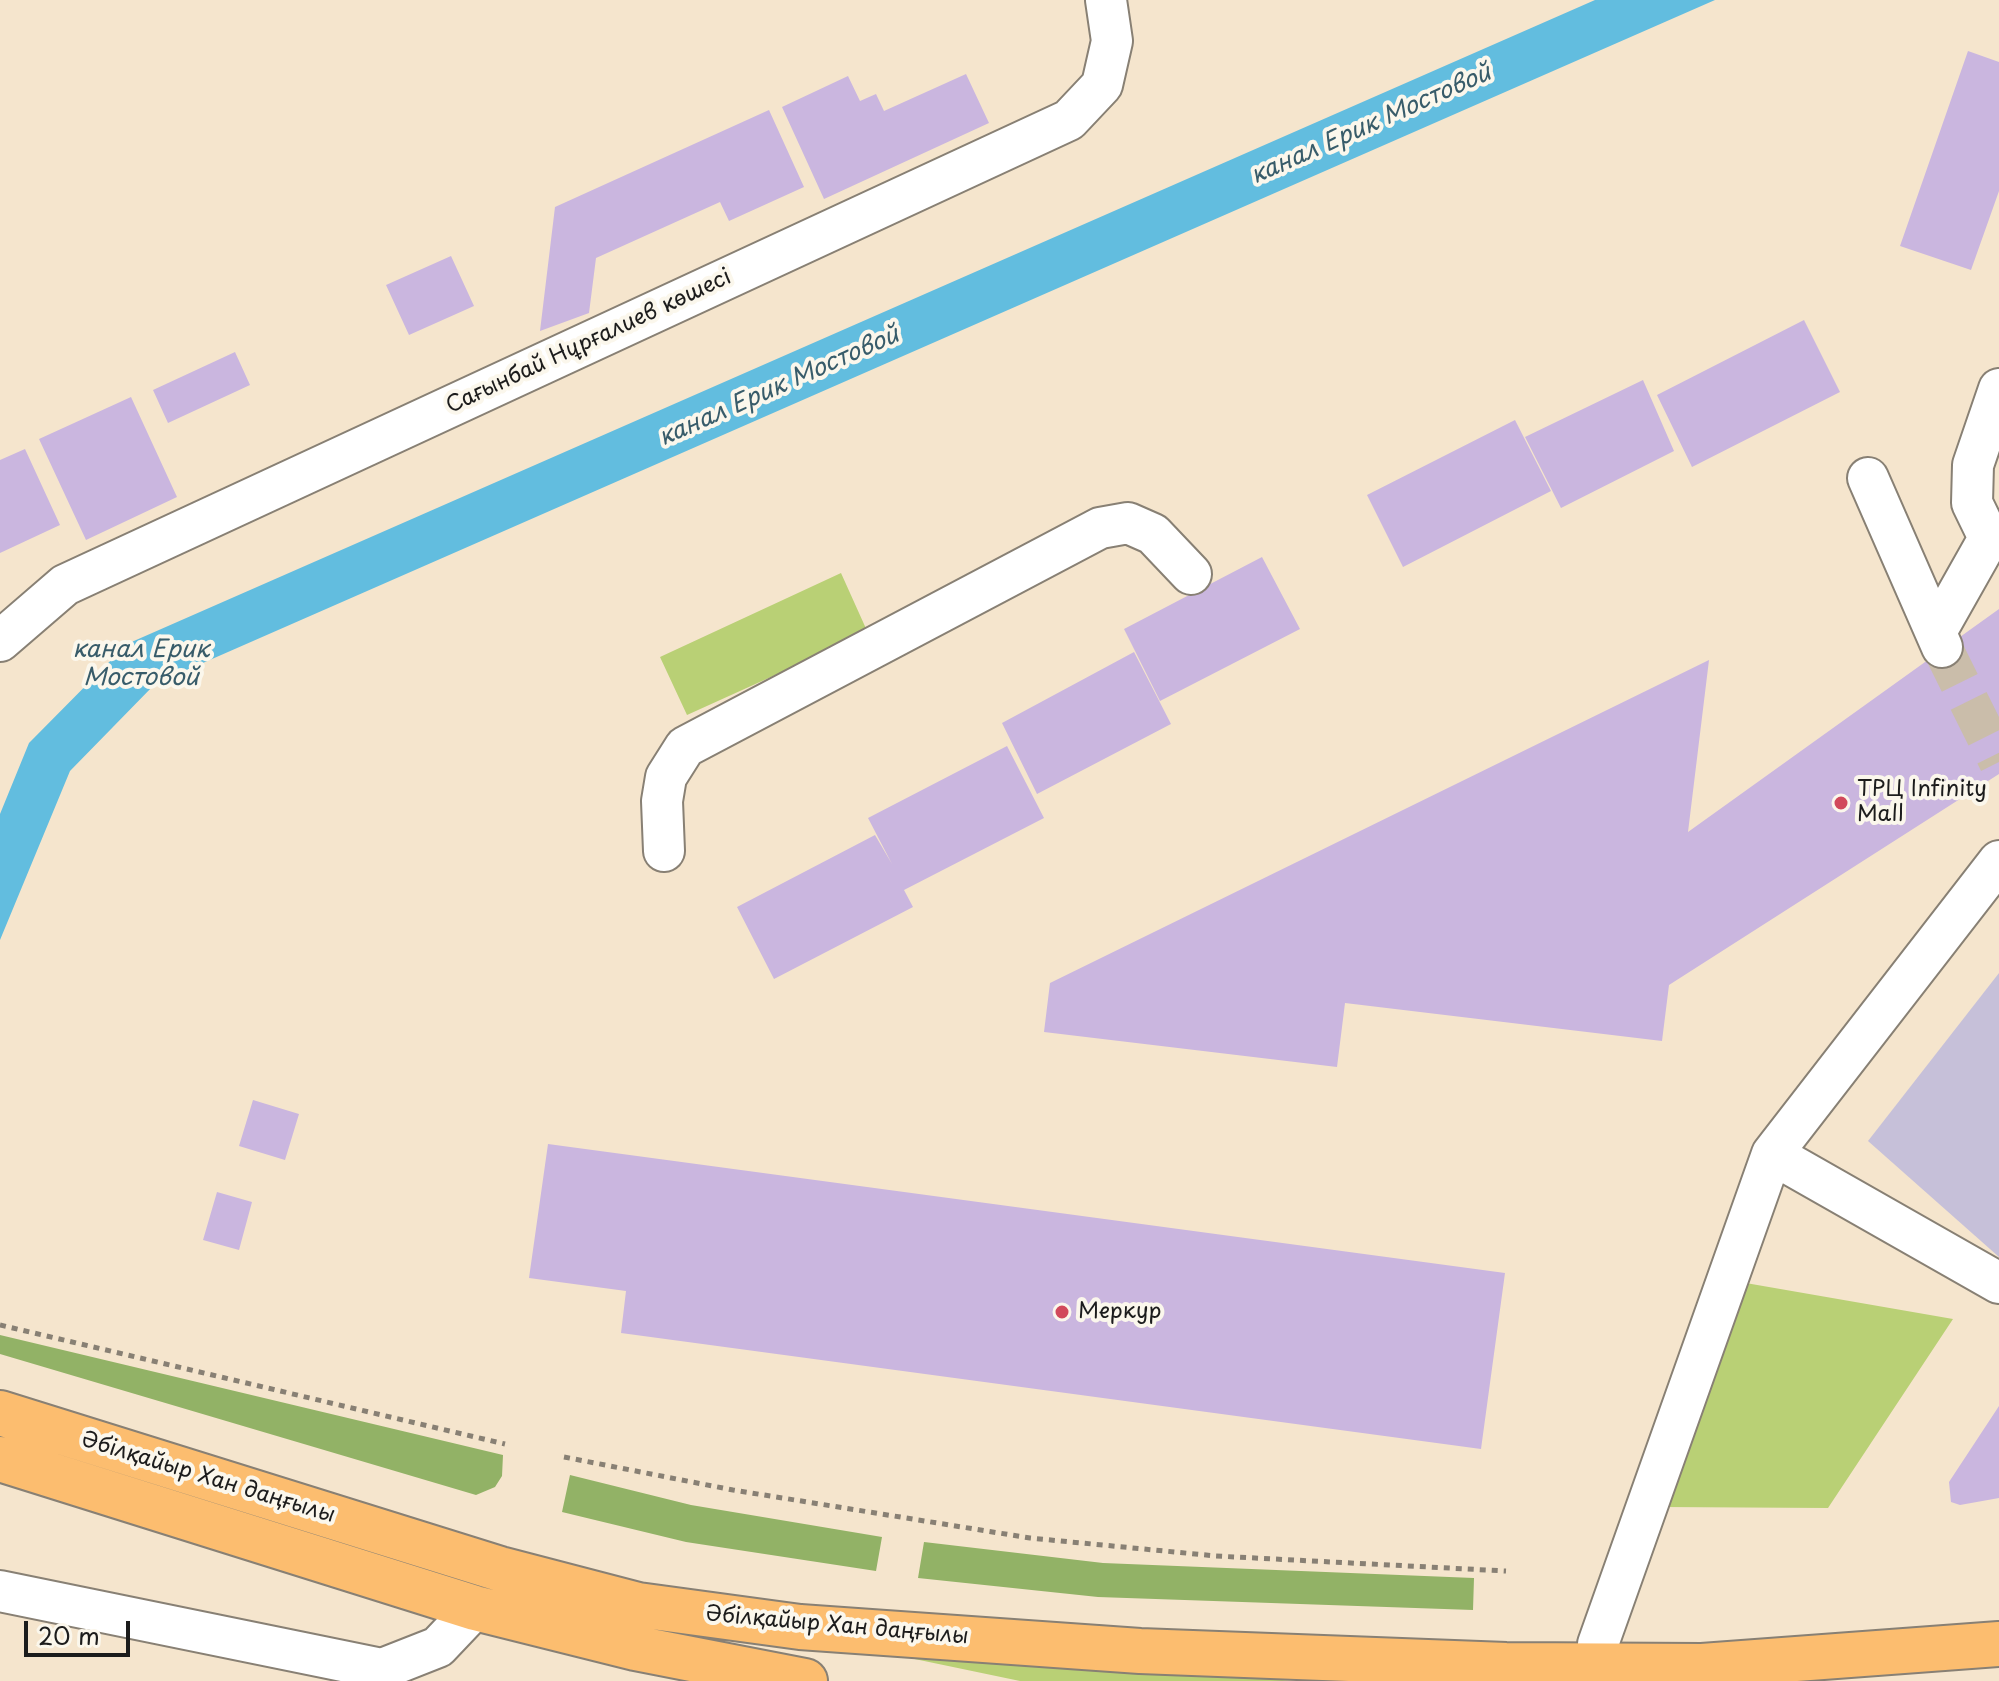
<!DOCTYPE html>
<meta charset="utf-8">
<style>
body{margin:0}
#map{position:relative;width:1999px;height:1681px;overflow:hidden;background:#f5e5cd;font-family:"Playpen Sans",sans-serif}
canvas{display:block}
.scale{position:absolute;left:24px;top:1621px;width:106px;height:36px;box-sizing:border-box;border:4px solid #1c1c1c;border-top:0;padding-left:10px;font-size:24px;line-height:28px;white-space:nowrap;color:#1c1c1c;-webkit-text-stroke:6px #fbf7ec;paint-order:stroke}
</style>
<div id="map">
<canvas width="1999" height="1681"></canvas>
<div class="scale">20 m</div>
</div>
<script>
const context = document.querySelector('canvas').getContext('2d');
context.lineJoin = 'round';
function fillPath(path, color) { context.fillStyle = color; context.fill(path, 'evenodd'); }
const toPath = rows => new Path2D(rows.map(r => 'M' + r).join(''));
function strokePath(path, color, width, dash) { context.strokeStyle = color; context.lineWidth = width; context.lineCap = dash ? 'butt' : 'round'; context.setLineDash(dash || []); context.stroke(path); }
function drawText(font, color, halo, rows, align = 'center') {
  context.font = font + ' "Playpen Sans",sans-serif'; context.lineWidth = 8; context.setLineDash([]); context.textBaseline = 'middle'; context.strokeStyle = halo; context.fillStyle = color; for (const [text, x, y, turn = 0] of rows) {
    context.save(); context.translate(x, y); context.rotate((+turn || 0) * Math.PI / 180); context.textAlign = isNaN(turn) ? turn : align; if (halo) context.strokeText(text, 0, 0); context.fillText(text, 0, 0); context.restore();
  }
}
const industrial = toPath([
 [1999,973,1999,1257,1868,1141]
]);
const green = toPath([
 [841,573,868,633,687,715,660,657],
 [1740,1282,1953,1319,1828,1508,1662,1507],
 [814,1638,1293,1681,1020,1681]
]);
const forest = toPath([
 [0,1335,503,1455,502,1476,495,1487,476,1495,0,1354],
 [570,1475,691,1505,882,1537,876,1571,686,1542,562,1512],
 [924,1542,1103,1563,1474,1578,1473,1610,1098,1597,918,1578]
]);
const water = toPath([
 [1595,0,1715,0,155,684,70,771,0,940,0,814,29,743,127,644]
]);
const building = toPath([
 [1968,51,1999,62,1999,191,1971,270,1900,246],
 [966,74,989,123,824,199,782,107,848,76,860,101,876,94,884,111],
 [769,110,804,187,729,221,720,202,596,258,589,313,540,331,555,207],
 [451,256,474,306,409,335,386,285],
 [1804,320,1840,392,1692,467,1657,395],
 [235,352,250,385,168,423,153,390],
 [1643,380,1674,451,1561,508,1525,437],
 [131,397,177,497,86,540,39,439],
 [1515,420,1551,491,1403,567,1367,495],
 [25,449,60,525,0,553,0,460],
 [1262,557,1300,629,1160,701,1124,629],
 [1999,609,1999,774,1669,985,1662,1041,1345,1003,1337,1067,1044,1032,1050,983,1709,660,1688,832],
 [1134,652,1171,724,1037,794,1002,723],
 [1007,746,1044,818,904,890,913,907,774,979,737,907,875,835,892,864,868,818],
 [253,1100,299,1114,285,1160,239,1146],
 [548,1144,1505,1273,1481,1449,621,1333,626,1291,529,1278],
 [217,1192,252,1202,239,1250,203,1240],
 [1999,1406,1999,1498,1960,1505,1951,1502,1949,1482]
]);
const minorTunnel = toPath([
 [1942,647,1999,762]
]);
const path = toPath([
 [0,1325,505,1444],
 [564,1457,733,1490,1030,1538,1216,1556,1506,1571]
]);
const minor = toPath([
 [1868,478,1942,647],
 [1936,632,1989,538,1972,503,1973,465,1999,389],
 [0,641,65,585,1069,120,1102,85,1112,41,1106,0],
 [664,851,662,801,666,777,685,747,1100,528,1128,523,1153,534,1191,574],
 [1772,1154,1999,1283],
 [0,1591,382,1669,438,1647,475,1608],
 [1597,1681,1598,1644,1772,1154,1999,861]
]);
const major = toPath([
 [0,1413,500,1569,638,1605,800,1627,1140,1651,1506,1665,1702,1666,1999,1644],
 [0,1459,475,1608,635,1648,805,1681]
]);
const markers = [
 [1841,803,8,"#d1495b"],
 [1062,1312,8,"#d1495b"]
];
const streetNames = [
 ["Сағынбай Нұрғалиев көшесі",589,342,-25],
 ["Әбілқайыр Хан даңғылы",208,1478,17],
 ["Әбілқайыр Хан даңғылы",837,1626,5]
];
const poiNames = [
 ["ТРЦ Infinity",1857,790],
 ["Mall",1857,815],
 ["Меркур",1078,1312]
];
const waterNames = [
 ["канал Ерик Мостовой",1371,125,-24],
 ["канал Ерик Мостовой",779,387,-24],
 ["канал Ерик",141,650],
 ["Мостовой",141,678]
];
fillPath(industrial, '#c6c0d9');
fillPath(green, '#b9d075');
fillPath(forest, '#92b266');
fillPath(water, '#62bddf');
fillPath(building, '#cab6df');
strokePath(minorTunnel, '#cabdaa', 40, [40, 20]);
strokePath(minor, '#888074', 44);
strokePath(major, '#888074', 48);
strokePath(path, '#888074', 5, [6, 6]);
strokePath(minor, '#fff', 40);
strokePath(major, '#fcbd6f', 44);
for (const [x, y, r, color] of markers) { const dot = new Path2D(); dot.arc(x, y, r, 0, 2 * Math.PI); context.fillStyle = color; context.fill(dot); strokePath(dot, '#fbf7ec', 3); }
drawText('22px', '#1c1c1c', '#fbf7ec', streetNames);
drawText('22px', '#1c1c1c', '#fbf7ec', poiNames, 'left');
drawText('italic 24px', '#385c6a', '#fbf7ec', waterNames);
</script>
